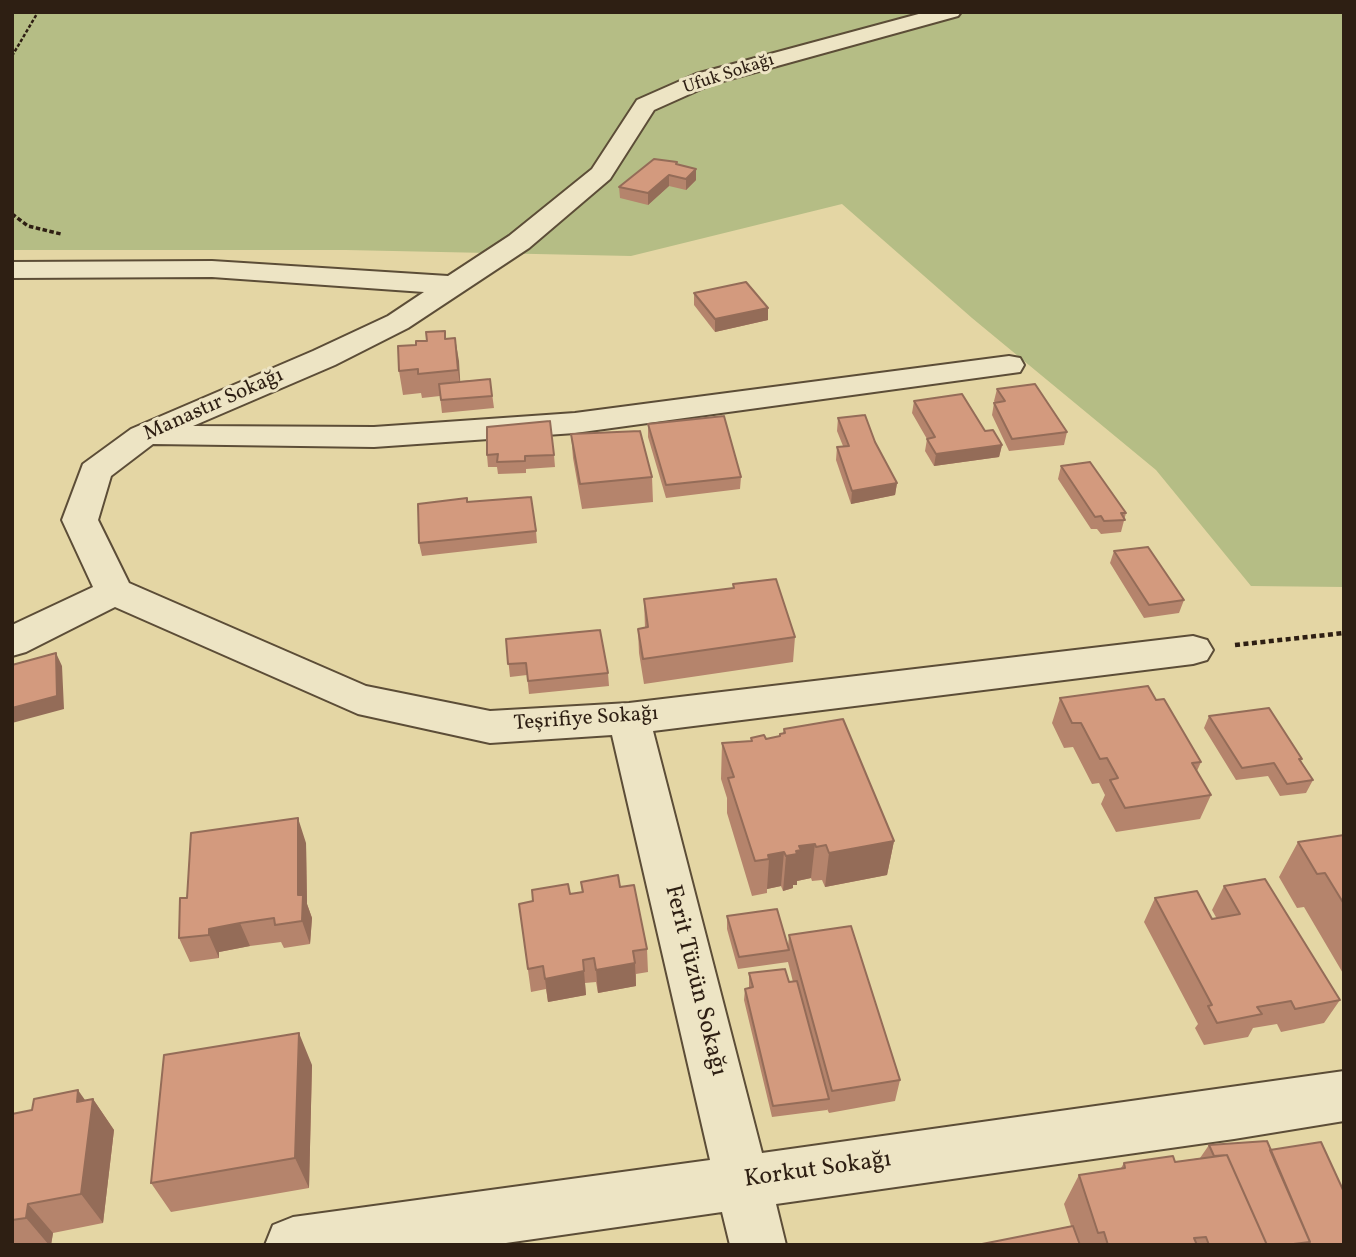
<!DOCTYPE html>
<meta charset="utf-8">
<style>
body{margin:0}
#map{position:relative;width:1356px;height:1257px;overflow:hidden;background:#e4d6a4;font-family:Vollkorn,serif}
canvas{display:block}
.frame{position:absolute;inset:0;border:14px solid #2e1f13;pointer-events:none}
</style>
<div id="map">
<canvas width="1356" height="1257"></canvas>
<div class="frame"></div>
</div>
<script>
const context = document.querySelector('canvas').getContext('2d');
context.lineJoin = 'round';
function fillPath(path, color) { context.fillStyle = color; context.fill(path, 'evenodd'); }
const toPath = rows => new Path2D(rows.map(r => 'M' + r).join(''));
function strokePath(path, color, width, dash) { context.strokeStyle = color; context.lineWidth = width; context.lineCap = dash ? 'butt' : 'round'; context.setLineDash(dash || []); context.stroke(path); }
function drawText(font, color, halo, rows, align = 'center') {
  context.font = font + ' Vollkorn,serif'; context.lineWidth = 6; context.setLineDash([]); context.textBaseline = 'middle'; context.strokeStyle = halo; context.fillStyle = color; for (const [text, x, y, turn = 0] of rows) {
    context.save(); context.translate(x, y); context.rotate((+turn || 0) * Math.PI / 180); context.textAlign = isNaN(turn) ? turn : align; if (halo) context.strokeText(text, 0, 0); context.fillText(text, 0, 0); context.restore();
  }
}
const green = toPath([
 [12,12,1344,12,1344,587,1251,586,1156,470,972,318,842,204,631,256,346,250,12,250]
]);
const pathFar2 = toPath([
 [12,56,38,12]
]);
const pathFar1 = toPath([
 [12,214,28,226,61,234]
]);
const path = toPath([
 [1235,645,1344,633]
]);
const minor = toPath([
 [926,12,961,12,958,16,712,84,654,110,610,179,529,248,408,328,335,365,193,426,374,427,575,413,1009,356,1020,358,1024,365,1020,372,575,433,374,447,153,444,111,476,98,520,129,583,366,686,490,711,629,703,1193,636,1207,640,1213,650,1207,660,1193,664,653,731,762,1153,1344,1071,1344,1121,1234,1139,776,1204,786,1245,730,1245,722,1212,492,1245,265,1245,273,1225,293,1217,710,1160,612,735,490,743,358,714,115,607,26,652,12,656,12,625,93,587,62,520,83,464,131,429,313,351,388,316,424,292,212,277,12,278,12,262,212,261,448,276,509,236,592,169,637,100,696,74,926,12]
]);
const wall = toPath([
 [677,165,696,180,686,190,669,186,648,205,620,198,619,187],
 [694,293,768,308,768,320,715,332,694,305],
 [445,331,446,339,455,338,460,381,490,379,494,408,442,413,440,396,422,398,421,393,403,395,399,371,416,345,427,341],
 [997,389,1067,432,1064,445,1009,451,992,415,994,403,995,403,994,401],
 [914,401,985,431,1002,445,999,457,934,466,925,451,927,439,912,413],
 [838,418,875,442,897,483,895,495,851,504,836,460,837,447,843,446,837,431],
 [648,424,741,477,740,489,666,498,648,437],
 [487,427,554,455,555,467,526,469,526,473,498,474,497,467,488,467,487,455],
 [571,434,652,477,653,502,582,509,573,458],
 [1061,466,1126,513,1121,532,1101,534,1097,529,1091,529,1058,479],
 [467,502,536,531,537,543,422,556,419,543],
 [1114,551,1184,600,1179,613,1144,618,1110,563],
 [733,584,795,637,793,662,644,684,639,653,638,629,645,628,644,599,733,588],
 [506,639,608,673,609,686,529,694,527,675,510,677],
 [1060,698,1156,700,1201,762,1197,771,1211,795,1200,819,1116,832,1101,804,1105,795,1099,783,1092,784,1073,747,1064,748,1052,723],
 [1209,716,1302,759,1301,761,1313,780,1306,793,1280,796,1268,776,1236,780,1204,728],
 [784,729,894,841,887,875,825,887,822,880,812,881,811,878,797,881,797,885,793,885,793,888,783,891,781,886,767,889,767,893,752,896,727,813,727,798,721,779,722,743,751,741,751,738,766,739,780,736,783,733],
 [1344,835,1344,975,1304,907,1297,908,1279,877,1298,842],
 [306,843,307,904,312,918,310,944,284,948,281,942,250,946,219,952,219,958,190,962,179,938,187,898],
 [581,882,620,887,647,949,648,972,636,974,636,986,598,993,596,982,585,983,586,995,548,1002,546,989,531,992,519,904,582,892],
 [1224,886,1340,1000,1324,1023,1281,1032,1277,1024,1253,1028,1248,1037,1204,1045,1195,1028,1198,1024,1144,922,1155,898,1212,919,1217,919,1212,910],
 [727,916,788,947,789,935,900,1080,895,1101,829,1113,827,1109,827,1110,772,1117,744,1000,745,989,749,988,749,973,789,982,793,982,788,962,738,969,727,929],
 [312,1065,309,1188,171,1212,151,1183],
 [93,1099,114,1130,103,1223,53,1233,51,1245,12,1245,12,1114],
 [1209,1145,1270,1150,1344,1245,977,1245,1071,1226,1064,1204,1079,1175,1121,1168,1124,1163,1175,1162,1200,1158]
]);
const shadedWall = toPath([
 [696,169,696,180,686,190,686,179],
 [669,175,669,186,648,205,648,193],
 [768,308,768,320,715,332,715,319],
 [455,338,459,361,461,394,458,370],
 [1002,445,999,457,934,466,936,454],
 [897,483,895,495,851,504,852,491],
 [56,653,62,666,64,709,12,723,12,708],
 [298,818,306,843,307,904,312,918,310,944,302,921,298,895],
 [894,841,887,875,825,887,829,853],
 [815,844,811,878,797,881,797,885,793,885,793,888,783,891,786,856,796,851,799,846],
 [784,852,781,886,767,889,769,859,768,855],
 [240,923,250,946,219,952,219,958,209,935,209,929],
 [635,963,636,986,598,993,596,970],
 [584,971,586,995,548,1002,545,979],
 [299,1033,312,1065,309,1188,295,1158],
 [78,1090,92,1110,93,1099,114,1130,103,1223,81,1194,77,1102],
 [28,1204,53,1233,51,1245,49,1245,26,1218]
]);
const building = toPath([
 [654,159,677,162,676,164,696,169,686,179,669,175,648,193,619,187,654,159],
 [746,282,768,308,715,319,694,293,746,282],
 [445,331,445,339,455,338,458,370,418,374,418,369,399,371,398,346,416,345,416,341,427,341,426,332,445,331],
 [490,379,492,396,441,400,439,384,490,379],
 [1035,384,1067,432,1012,439,994,403,1005,401,997,389,1035,384],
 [962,394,985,431,993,430,1002,445,936,454,927,439,935,437,914,401,962,394],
 [865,415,875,442,897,483,852,491,837,447,849,446,838,418,865,415],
 [724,416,741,477,666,485,648,424,724,416],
 [550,421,554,455,525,456,525,461,497,462,498,454,487,455,487,427,550,421],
 [640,431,652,477,580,484,571,434,640,431],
 [1090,462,1126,513,1121,513,1125,520,1104,521,1101,516,1095,517,1061,466,1090,462],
 [531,497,536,531,419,543,418,504,467,498,467,502,531,497],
 [1148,547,1184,600,1149,605,1114,551,1148,547],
 [776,579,795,637,643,659,638,629,648,627,644,599,734,588,733,584,776,579],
 [600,630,608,673,528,681,526,663,508,664,506,639,600,630],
 [56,653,57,696,12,708,12,665,56,653],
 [1148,686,1156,700,1164,699,1201,762,1192,763,1211,795,1125,808,1110,780,1118,778,1107,758,1100,759,1081,723,1072,723,1060,698,1148,686],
 [1269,708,1302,759,1299,759,1313,780,1287,784,1274,763,1242,768,1209,716,1269,708],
 [843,719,894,841,829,853,826,845,816,847,815,844,799,846,801,850,796,851,797,854,786,856,784,852,768,855,769,859,755,861,728,778,734,777,722,743,752,741,751,738,764,735,766,739,780,736,780,734,785,733,784,729,843,719],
 [298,818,298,895,303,895,302,921,275,925,274,918,240,923,209,929,209,935,179,938,180,898,187,898,191,833,298,818],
 [1344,835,1344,904,1325,873,1317,874,1298,842,1344,835],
 [618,875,620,887,634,885,647,949,633,951,635,963,596,970,594,958,583,960,584,971,545,979,543,966,528,969,519,904,533,901,532,890,568,884,570,894,583,892,581,882,618,875],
 [1265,879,1340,1000,1295,1009,1291,1001,1257,1007,1262,1014,1217,1023,1208,1006,1212,1005,1155,898,1197,891,1212,919,1240,914,1224,886,1265,879],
 [777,909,789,950,739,957,727,916,777,909],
 [851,926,900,1080,832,1091,789,935,851,926],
 [785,969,789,982,797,981,829,1099,773,1106,745,989,753,987,749,973,785,969],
 [299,1033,295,1158,151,1183,164,1055,299,1033],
 [78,1090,77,1102,93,1099,81,1194,28,1204,26,1218,12,1220,12,1114,32,1110,34,1099,78,1090],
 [1267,1141,1310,1242,1285,1245,1267,1245,1227,1155,1214,1156,1209,1145,1267,1141],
 [1321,1142,1344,1192,1344,1245,1308,1245,1310,1242,1270,1150,1321,1142],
 [1227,1155,1267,1245,1209,1245,1206,1237,1194,1238,1197,1245,1108,1245,1104,1232,1098,1233,1079,1175,1125,1168,1124,1163,1173,1156,1175,1162,1227,1155],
 [1073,1226,1080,1245,977,1245,1073,1226]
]);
const farStreetnames = [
 ["Ufuk Sokağı",729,75,-18]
];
const streetNames = [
 ["Manastır Sokağı",214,406,-24],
 ["Teşrifiye Sokağı",586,720,-4]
];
const nearStreetnames = [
 ["Ferit Tüzün Sokağı",694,981,76],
 ["Korkut Sokağı",818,1171,-8]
];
fillPath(green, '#b5bd85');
strokePath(minor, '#5c4d37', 4);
strokePath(pathFar2, '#2e1f13', 2.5, [3.5, 2]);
strokePath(pathFar1, '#2e1f13', 3.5, [4.5, 2.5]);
strokePath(path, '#2e1f13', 4.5, [5, 3.5]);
fillPath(minor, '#ede4c4');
fillPath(wall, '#b5846c');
fillPath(shadedWall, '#946c58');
fillPath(building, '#d39a7e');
strokePath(building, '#946c58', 2);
drawText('18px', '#2e1f13', '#ede4c4', farStreetnames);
drawText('21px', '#2e1f13', '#ede4c4', streetNames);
drawText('24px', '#2e1f13', '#ede4c4', nearStreetnames);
</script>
